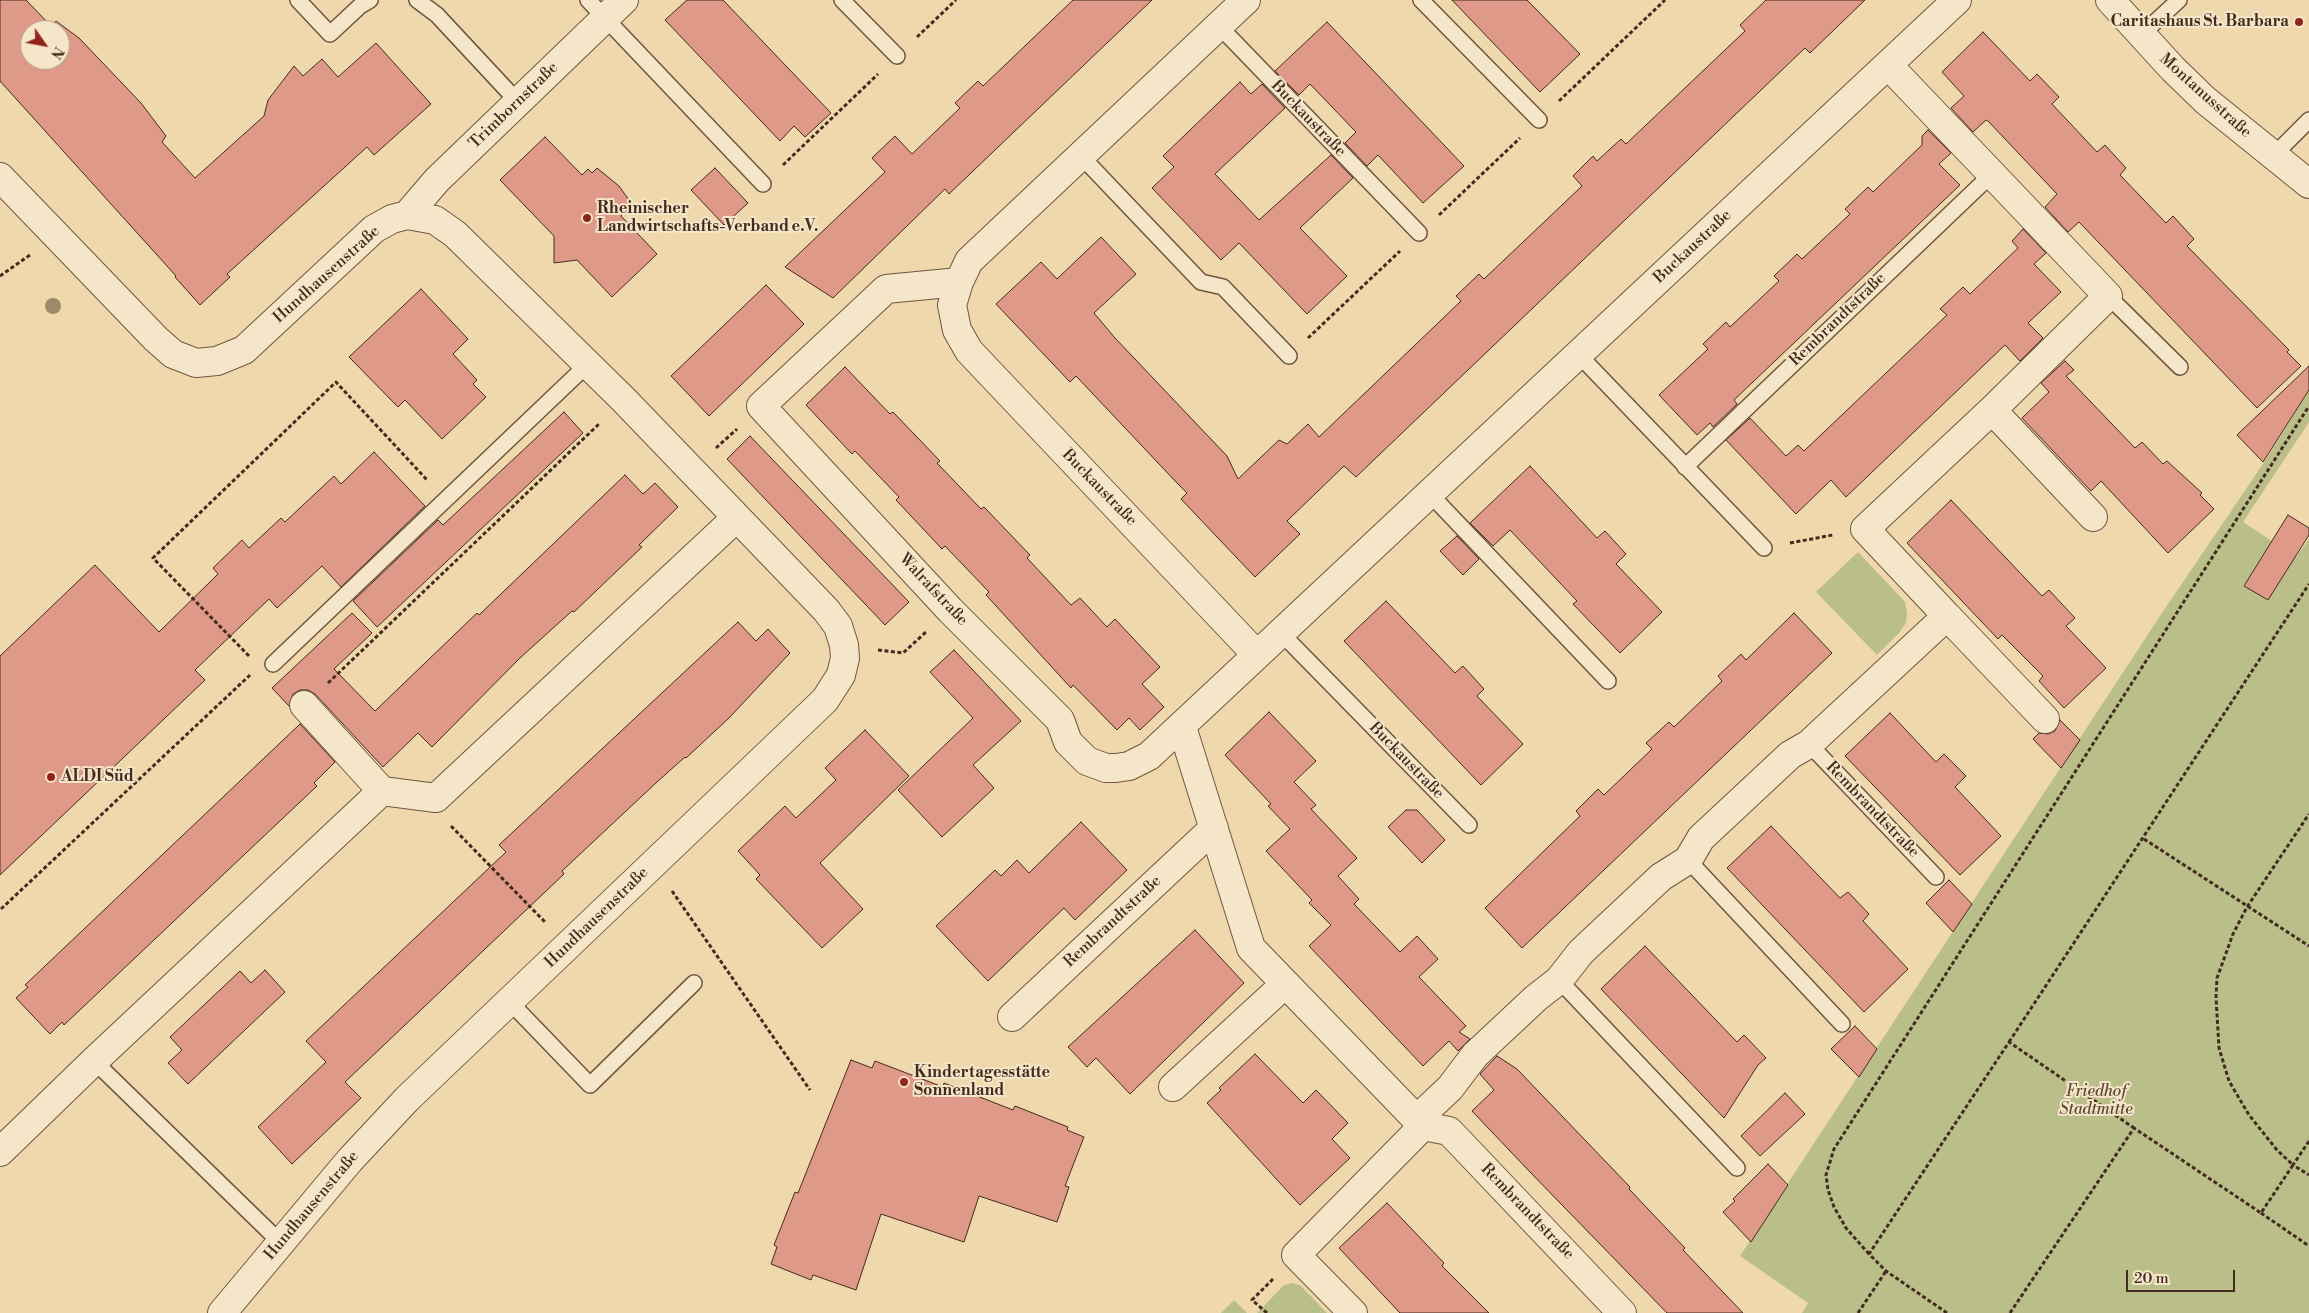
<!DOCTYPE html>
<meta charset="utf-8">
<style>
body{margin:0}
#map{position:relative;width:2309px;height:1313px;overflow:hidden;background:#efd8ac;font-family:"Libre Bodoni",serif}
canvas{display:block}
.north{position:absolute;left:20px;top:20px;width:50px;height:50px;box-sizing:border-box;background:#f5e6c9;border:1px solid #ae9b85;border-radius:50%;rotate:123deg;font-size:14px;font-weight:700;line-height:20px;text-align:center;color:#442b1f}
.north::after{content:'';display:block;margin:auto;width:18px;height:22px;background:#8f2418;clip-path:polygon(50% 0,100% 100%,50% 72%,0 100%)}
.scale{position:absolute;left:2126px;top:1270px;width:109px;height:22px;box-sizing:border-box;border:2px solid #442b1f;border-top:0;padding-left:6px;font-size:15px;line-height:18px;white-space:nowrap;color:#442b1f;-webkit-text-stroke:4px #f5e6c9;paint-order:stroke}
</style>
<div id="map">
<canvas width="2309" height="1313"></canvas>
<div class="north">N</div>
<div class="scale">20 m</div>
</div>
<script>
const context = document.querySelector('canvas').getContext('2d');
context.lineJoin = 'round';
function fillPath(path, color) { context.fillStyle = color; context.fill(path, 'evenodd'); }
const toPath = rows => new Path2D(rows.map(r => 'M' + r).join(''));
function strokePath(path, color, width, dash) { context.strokeStyle = color; context.lineWidth = width; context.lineCap = dash ? 'butt' : 'round'; context.setLineDash(dash || []); context.stroke(path); }
function drawText(font, color, halo, rows, align = 'center') {
  context.font = font + ' "Libre Bodoni",serif'; context.lineWidth = 4; context.setLineDash([]); context.textBaseline = 'middle'; context.strokeStyle = halo; context.fillStyle = color; for (const [text, x, y, turn = 0] of rows) {
    context.save(); context.translate(x, y); context.rotate((+turn || 0) * Math.PI / 180); context.textAlign = isNaN(turn) ? turn : align; if (halo) context.strokeText(text, 0, 0); context.fillText(text, 0, 0); context.restore();
  }
}
const green = toPath([
 [2309,391,2309,422,2243,522,2296,557,2309,539,2309,1313,1802,1313,1808,1303,1740,1256,2164,610,2263,464],
 [1858,552,1905,602,1907,613,1906,623,1899,633,1877,655,1816,592],
 [1292,1283,1300,1285,1327,1313,1257,1313,1284,1285],
 [1234,1300,1247,1313,1221,1313]
]);
const building = toPath([
 [0,0,26,0,51,26,56,21,79,38,141,103,166,136,162,142,195,178,264,116,268,100,294,66,303,76,322,59,338,77,376,43,431,104,374,155,367,147,227,274,230,277,200,305,175,277,176,276,0,81,0,0],
 [30,30,60,30,60,60,30,60,30,30],
 [687,0,723,0,831,113,805,137,794,126,780,141,665,20,687,0],
 [1073,0,1152,0,949,194,945,189,833,298,785,267,885,172,872,158,895,136,912,154,960,108,955,103,978,81,983,86,1073,0],
 [1452,0,1527,0,1580,54,1540,92,1452,0],
 [1766,0,1865,0,1810,53,1805,48,1356,477,1344,466,1287,521,1300,534,1255,577,1181,499,1187,493,1176,482,1076,376,1070,382,996,304,1041,262,1057,279,1101,237,1136,274,1094,313,1115,338,1227,456,1238,479,1279,440,1287,444,1308,424,1319,437,1461,301,1456,296,1479,274,1484,279,1582,186,1573,176,1593,156,1597,161,1621,139,1626,144,1745,31,1740,25,1766,0],
 [1327,22,1464,166,1423,203,1378,155,1367,166,1345,143,1356,132,1310,84,1299,95,1275,71,1327,22],
 [1983,32,2030,81,2037,74,2059,97,2052,104,2097,152,2105,145,2126,168,2120,175,2166,223,2173,216,2194,239,2187,246,2289,350,2287,352,2301,366,2257,408,2079,222,2068,232,2045,207,2057,194,1988,121,1986,120,1973,132,1951,108,1964,96,1942,72,1983,32],
 [1240,82,1251,94,1262,84,1285,108,1215,174,1259,220,1331,155,1353,178,1300,228,1347,276,1307,314,1239,243,1221,260,1152,188,1174,167,1163,156,1240,82],
 [1928,130,1951,153,1939,164,1960,185,1734,400,1737,404,1713,427,1710,423,1697,435,1659,395,1708,349,1703,344,1726,322,1730,327,1779,281,1774,276,1797,254,1802,259,1850,214,1845,209,1868,187,1873,192,1922,145,1922,136,1928,130],
 [545,137,582,175,588,169,592,173,597,168,619,186,629,200,624,206,627,210,621,216,657,254,612,297,577,260,554,263,554,236,500,180,545,137],
 [715,168,748,203,724,225,691,190,715,168],
 [2023,229,2046,253,2034,264,2061,292,2028,323,2043,338,2020,361,2005,345,1846,497,1831,480,1796,514,1726,440,1750,418,1786,456,1798,445,1804,451,1947,315,1940,309,1963,287,1970,294,2018,248,2012,241,2023,229],
 [766,285,804,324,709,416,671,376,766,285],
 [421,289,468,339,453,354,477,380,473,384,486,397,442,439,405,400,398,407,349,357,421,289],
 [2065,361,2074,370,2066,376,2135,448,2142,442,2163,464,2167,461,2202,493,2200,495,2214,509,2168,553,2101,481,2091,491,2022,418,2049,392,2041,383,2065,361],
 [2309,366,2309,390,2263,462,2237,435,2309,366],
 [845,367,890,414,893,412,940,461,937,463,981,509,984,507,1030,555,1027,558,1071,605,1080,598,1107,627,1115,619,1160,667,1142,684,1164,707,1140,730,1129,718,1117,730,1073,685,1071,688,986,595,989,592,945,546,942,549,896,500,899,497,855,451,852,454,806,405,845,367],
 [564,412,583,433,377,627,353,601,438,520,443,525,564,412],
 [750,436,909,602,885,625,727,459,750,436],
 [374,452,425,506,341,587,322,566,277,608,269,599,195,670,205,680,0,875,0,656,95,565,159,632,218,574,213,568,242,540,249,548,281,518,285,522,334,476,341,484,374,452],
 [1530,466,1597,538,1605,531,1626,554,1616,564,1662,612,1620,653,1573,604,1577,601,1510,530,1493,546,1470,523,1530,466],
 [625,475,643,494,655,483,678,507,639,545,642,547,574,612,572,611,520,658,432,747,418,733,383,767,315,694,308,690,300,690,293,694,289,706,272,688,352,613,372,633,334,669,375,711,477,613,479,615,625,475],
 [1951,500,2042,596,2049,590,2075,618,2066,626,2106,668,2064,708,2039,681,2043,676,2002,635,1998,639,1907,543,1951,500],
 [2288,515,2309,528,2309,535,2268,600,2244,586,2288,515],
 [1457,536,1479,559,1463,575,1440,551,1457,536],
 [1386,601,1455,673,1463,666,1484,689,1477,696,1523,744,1481,785,1344,641,1386,601],
 [1794,613,1832,653,1522,948,1485,908,1580,816,1576,811,1598,789,1604,795,1652,749,1646,743,1669,722,1674,727,1722,681,1718,676,1741,654,1746,660,1794,613],
 [738,622,756,641,768,629,790,653,729,718,686,758,685,757,657,782,562,871,564,874,345,1082,361,1098,292,1164,258,1127,326,1062,306,1041,506,852,499,845,738,622],
 [954,650,1021,721,973,765,994,788,942,837,898,790,973,718,930,672,954,650],
 [1269,712,1316,761,1294,782,1316,805,1311,809,1357,858,1338,876,1359,899,1354,904,1400,952,1417,936,1438,959,1419,977,1466,1026,1459,1032,1470,1039,1458,1051,1449,1041,1423,1066,1309,946,1331,925,1309,903,1312,900,1266,851,1290,829,1268,806,1271,804,1225,755,1269,712],
 [1890,713,1936,762,1944,754,1966,776,1955,787,2001,836,1960,875,1845,756,1890,713],
 [2060,720,2080,740,2061,768,2033,739,2039,733,2048,734,2055,731,2060,720],
 [300,724,335,762,314,783,317,786,64,1025,62,1022,50,1034,16,998,28,987,25,985,300,724],
 [865,730,909,776,820,863,863,909,822,948,756,879,760,875,738,851,785,806,796,818,836,780,825,768,865,730],
 [1406,810,1417,810,1445,840,1422,863,1388,827,1406,810],
 [1081,822,1127,870,1075,920,1064,908,988,981,936,926,995,870,1001,876,1017,860,1029,873,1081,822],
 [1771,826,1840,898,1848,892,1869,914,1863,921,1908,969,1864,1012,1727,868,1771,826],
 [1949,880,1972,904,1953,932,1926,903,1949,880],
 [1195,930,1244,983,1130,1094,1096,1058,1087,1067,1068,1047,1195,930],
 [1645,946,1737,1042,1744,1035,1766,1058,1758,1065,1724,1118,1601,989,1645,946],
 [265,970,285,992,188,1084,168,1063,182,1050,170,1037,240,971,251,983,265,970],
 [1855,1026,1877,1049,1859,1077,1831,1049,1855,1026],
 [1255,1054,1303,1103,1316,1090,1348,1123,1332,1139,1350,1158,1300,1205,1207,1103,1221,1090,1219,1088,1255,1054],
 [1497,1056,1517,1069,1630,1187,1629,1189,1685,1248,1683,1250,1743,1313,1667,1313,1529,1171,1472,1111,1494,1090,1480,1074,1497,1056],
 [851,1060,872,1068,875,1061,943,1087,944,1083,1013,1110,1015,1106,1068,1127,1067,1130,1084,1137,1065,1186,1069,1187,1057,1222,979,1196,964,1242,881,1214,856,1290,813,1275,811,1280,771,1264,777,1247,774,1245,795,1192,798,1193,851,1060],
 [1785,1093,1805,1114,1760,1156,1741,1136,1785,1093],
 [1768,1164,1788,1185,1751,1242,1723,1212,1735,1201,1733,1199,1768,1164],
 [1387,1203,1444,1263,1442,1266,1489,1313,1400,1313,1339,1248,1387,1203]
]);
const path = toPath([
 [917,37,956,0],
 [1559,101,1665,0],
 [783,165,878,74],
 [1439,215,1520,138],
 [0,276,30,255],
 [1308,338,1400,251],
 [716,448,737,429],
 [1790,543,1833,535],
 [878,650,903,653,926,632],
 [249,656,153,558,336,382,428,481],
 [328,683,600,423],
 [451,826,545,922],
 [2144,839,2309,946],
 [672,891,810,1090],
 [1,909,250,675],
 [2009,1042,2309,584],
 [2309,1141,2293,1165,2309,1175],
 [2261,1213,2309,1246],
 [1869,1254,1846,1228,1834,1207,1828,1190,1826,1175,1834,1149,2309,406],
 [1267,1313,1252,1300,1273,1279],
 [1858,1313,1886,1271],
 [1947,1313,1886,1271,1869,1254,2009,1042,2134,1128],
 [2010,1313,2134,1128,2261,1213,2293,1165,2277,1150,2249,1115,2229,1081,2219,1048,2216,997,2217,978,2233,934,2247,907,2309,814]
]);
const lane = toPath([
 [298,0,330,34,360,6,370,0],
 [417,0,437,15,518,102],
 [588,0,763,184],
 [842,0,897,56],
 [1421,0,1539,120],
 [1219,26,1419,233],
 [2141,35,2179,0],
 [2273,156,2309,120],
 [1082,157,1201,282,1223,287,1289,356],
 [2108,296,2180,367],
 [1578,354,1764,548],
 [1685,467,1992,174],
 [1429,493,1608,681],
 [1281,633,1469,825],
 [273,664,588,364],
 [1809,744,1936,877],
 [1688,860,1842,1024],
 [1559,980,1737,1168],
 [509,1001,590,1085,694,983],
 [94,1061,281,1243]
]);
const street = toPath([
 [1246,0,969,261,959,282,952,305,957,330,969,351,1257,655,1957,0],
 [2110,0,2173,69,2205,100,2309,184],
 [0,177,156,339,173,354,196,363,217,361,244,350,374,229,392,219,407,215,435,220,455,234,624,400,826,610,838,626,844,645,845,658,841,675,825,700,407,1099,350,1160,222,1313],
 [407,215,437,180,624,0],
 [959,282,886,289,761,406,950,610,1060,720,1068,742,1087,761,1106,768,1116,768,1129,766,1149,756,1257,655],
 [1992,410,2093,517],
 [1947,616,2045,719],
 [304,705,382,791],
 [1182,727,1251,948,1423,1126,1449,1131,1622,1313],
 [1012,1017,1214,828],
 [1173,1087,1284,985],
 [1417,1119,1450,1088,1475,1055,1536,998,1559,980,1581,952,1661,877,1688,860,1701,838,1790,755,1809,744,1947,616,1865,529,1992,410,2108,296,1888,65],
 [0,1152,94,1061,382,791,436,798,736,518],
 [1353,1313,1296,1255,1423,1126]
]);
const trees = [
 [53,306]
];
const markers = [
 [2299,22,5,"#8f2418"],
 [587,218,5,"#8f2418"],
 [51,777,5,"#8f2418"],
 [904,1082,5,"#8f2418"]
];
const poiNames = [
 ["Caritashaus St. Barbara",2289,22,"right"],
 ["Rheinischer",597,209],
 ["Landwirtschafts-Verband e.V.",597,227],
 ["ALDI Süd",61,777],
 ["Kindertagesstätte",914,1073],
 ["Sonnenland",914,1091]
];
const streetNames = [
 ["Montanusstraße",2205,96,42],
 ["Trimbornstraße",514,106,-44],
 ["Buckaustraße",1308,119,46],
 ["Buckaustraße",1693,247,-43],
 ["Hundhausenstraße",327,275,-42],
 ["Rembrandtstraße",1838,320,-44],
 ["Buckaustraße",1099,488,46],
 ["Walrafstraße",933,590,47],
 ["Buckaustraße",1406,761,46],
 ["Rembrandtstraße",1872,810,46],
 ["Hundhausenstraße",597,918,-44],
 ["Rembrandtstraße",1113,922,-43],
 ["Hundhausenstraße",312,1206,-50],
 ["Rembrandtstraße",1527,1212,46]
];
const parkNames = [
 ["Friedhof",2096,1092],
 ["Stadtmitte",2096,1110]
];
fillPath(green, '#babe88');
fillPath(building, '#df9989');
strokePath(building, '#442b1f', 1);
strokePath(lane, '#6f5642', 18);
strokePath(street, '#6f5642', 30);
strokePath(path, '#442b1f', 3, [4, 2.5]);
strokePath(lane, '#f5e6c9', 15);
strokePath(street, '#f5e6c9', 28);
context.fillStyle = '#9e896a';
for (const [x, y] of trees) { context.beginPath(); context.arc(x, y, 8, 0, 2 * Math.PI); context.fill(); }
for (const [x, y, r, color] of markers) { const dot = new Path2D(); dot.arc(x, y, r, 0, 2 * Math.PI); context.fillStyle = color; context.fill(dot); strokePath(dot, '#f5e6c9', 2); }
drawText('bold 16px', '#442b1f', '#f5e6c9', poiNames, 'left');
drawText('16px', '#442b1f', '#f5e6c9', streetNames);
drawText('italic 16px', '#5c4834', '#f5e6c9', parkNames);
</script>
